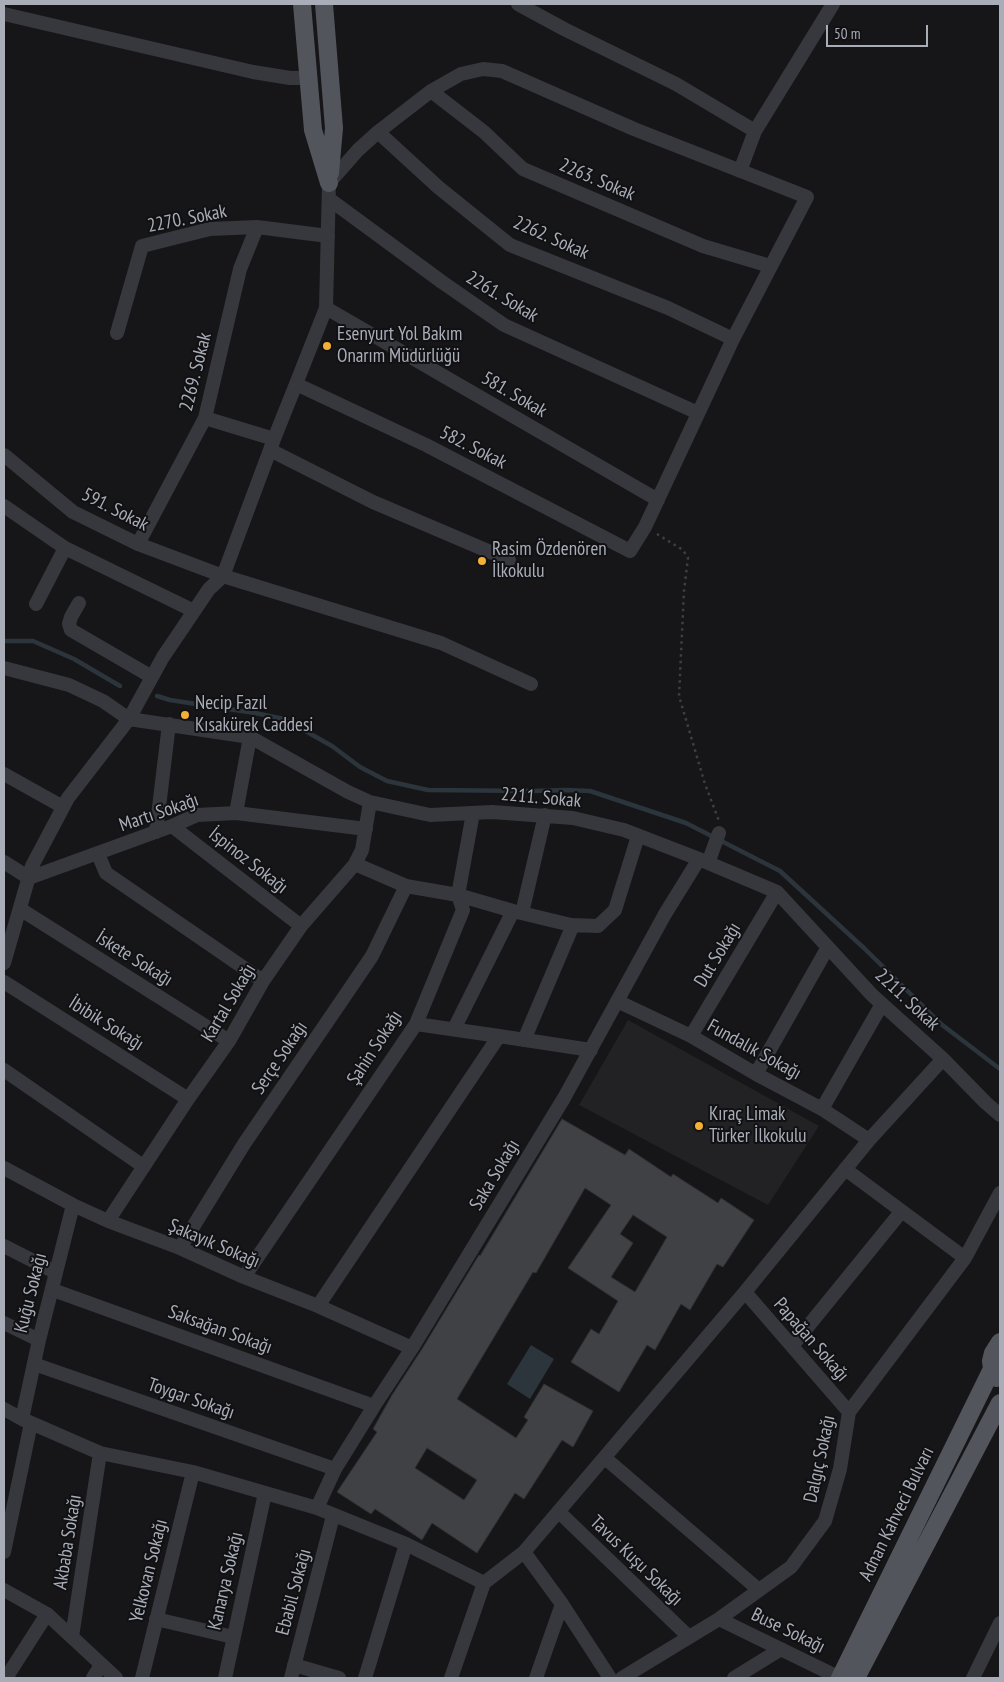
<!DOCTYPE html>
<meta charset="utf-8">
<style>
body{margin:0}
#map{position:relative;width:1004px;height:1682px;overflow:hidden;background:#161618;font-family:"PT Sans Narrow",sans-serif}
canvas{display:block}
.frame{position:absolute;inset:0;border:5px solid #a8adb8;pointer-events:none}
.scale{position:absolute;left:826px;top:25px;width:102px;height:22px;box-sizing:border-box;border:2px solid #a8adb8;border-top:0;padding-left:6px;font-size:15px;line-height:18px;white-space:nowrap;color:#a8adb8;-webkit-text-stroke:4px #111113;paint-order:stroke}
</style>
<div id="map">
<canvas width="1004" height="1682"></canvas>
<div class="frame"></div>
<div class="scale">50 m</div>
</div>
<script>
const context = document.querySelector('canvas').getContext('2d');
context.lineJoin = 'round';
function fillPath(path, color) { context.fillStyle = color; context.fill(path, 'evenodd'); }
const toPath = rows => new Path2D(rows.map(r => 'M' + r).join(''));
function strokePath(path, color, width, dash) { context.strokeStyle = color; context.lineWidth = width; context.lineCap = dash ? 'butt' : 'round'; context.setLineDash(dash || []); context.stroke(path); }
function drawText(font, color, halo, rows, align = 'center') {
  context.font = font + ' "PT Sans Narrow",sans-serif'; context.lineWidth = 4; context.setLineDash([]); context.textBaseline = 'middle'; context.strokeStyle = halo; context.fillStyle = color; for (const [text, x, y, turn = 0] of rows) {
    context.save(); context.translate(x, y); context.rotate((+turn || 0) * Math.PI / 180); context.textAlign = isNaN(turn) ? turn : align; if (halo) context.strokeText(text, 0, 0); context.fillText(text, 0, 0); context.restore();
  }
}
const built = toPath([
 [628,1020,819,1126,768,1205,579,1105]
]);
const water = toPath([
 [531,1345,554,1359,530,1399,507,1384]
]);
const stream = toPath([
 [4,641,33,641,74,659,120,686],
 [157,696,170,700,255,713,284,719,332,746,360,767,387,781,428,790,532,791,566,790,590,791,686,823,780,871,865,949,941,1024,1000,1069]
]);
const building = toPath([
 [562,1119,625,1155,629,1149,671,1177,673,1174,718,1203,721,1198,754,1220,723,1267,717,1264,690,1310,681,1304,655,1350,647,1345,619,1392,571,1362,591,1329,599,1334,618,1301,568,1268,611,1205,585,1188,536,1273,533,1272,457,1399,516,1438,528,1420,524,1417,544,1384,593,1411,573,1447,562,1440,524,1499,515,1493,477,1553,432,1523,422,1540,375,1509,371,1514,337,1492,377,1432,373,1429,392,1395,422,1349,479,1255,480,1256,562,1119],
 [633,1215,667,1237,635,1292,611,1277,633,1243,620,1234,633,1215],
 [427,1448,477,1480,464,1500,415,1468,427,1448]
]);
const path = toPath([
 [657,534,683,550,688,558,684,591,679,696,705,784,719,821]
]);
const minor = toPath([
 [518,4,564,29,676,84,755,131],
 [4,14,253,72,290,78,308,78],
 [431,91,484,132,523,169,703,246,770,266],
 [378,132,438,187,510,245,668,308,733,339],
 [740,171,755,131,833,4],
 [329,199,442,282,504,325,698,413],
 [326,308,658,500],
 [117,333,142,246,210,229,257,227,328,236],
 [205,418,274,439],
 [270,450,373,502,509,560],
 [4,455,73,512,138,544,223,576,441,643,531,684],
 [4,506,65,548,194,611],
 [138,544,205,418,240,269,257,227],
 [79,603,71,617,69,624,71,630,152,677],
 [36,604,65,548],
 [4,668,69,685,103,701,129,719,250,737,348,792,370,802,430,815,492,812,573,818,624,830,699,859,777,892,872,995,943,1059,986,1103,1000,1115],
 [4,774,63,807],
 [236,813,250,737],
 [172,826,301,926],
 [156,832,169,724],
 [98,854,106,873,263,981],
 [4,862,29,878,172,826,197,815,236,813,366,829],
 [708,863,719,833],
 [355,864,406,886,458,895,513,911,571,925,598,926,615,910,638,836],
 [20,909,229,1041],
 [522,913,545,815],
 [4,963,32,866,68,798,129,719,163,657,209,589,223,576,270,450,274,439,296,384,326,308,329,183,358,150,378,132,431,91,461,74,483,69,502,71,634,129,807,197,733,339,645,527,630,551,426,445,296,384],
 [4,982,188,1099],
 [617,1001,691,1036,756,1074,822,1109,869,1140],
 [416,1024,499,1036],
 [454,1029,513,911],
 [691,1036,777,892],
 [524,1040,573,925],
 [4,1070,143,1166],
 [756,1074,828,947],
 [822,1109,882,1004],
 [4,1168,73,1205,108,1221,180,1248,244,1277,318,1306,412,1348],
 [845,1169,965,1258],
 [108,1221,188,1099,229,1041,263,981,301,926,355,864,362,850,370,802],
 [4,1246,55,1272],
 [180,1248,244,1144,372,956,406,886],
 [244,1277,416,1024,463,910,458,895,473,813],
 [53,1290,374,1406],
 [745,1292,849,1412],
 [318,1306,499,1036,591,1050],
 [4,1323,39,1340],
 [792,1346,901,1212],
 [34,1364,335,1469],
 [4,1409,22,1419,100,1453,193,1472,317,1508,406,1544,484,1583,524,1552,745,1292,869,1140,943,1059],
 [22,1419,39,1340,73,1205],
 [605,1458,759,1590],
 [317,1508,335,1469,374,1406,412,1348,564,1098,665,914,699,859],
 [559,1512,688,1636],
 [4,1552,31,1423],
 [524,1552,562,1604,610,1678],
 [4,1590,47,1614,116,1678],
 [156,1619,233,1637],
 [719,1619,840,1678],
 [72,1637,100,1453],
 [294,1665,339,1678],
 [6,1678,47,1614],
 [93,1678,101,1665],
 [142,1678,193,1472],
 [225,1678,265,1493],
 [291,1678,333,1516],
 [365,1678,406,1544],
 [451,1678,484,1583],
 [536,1678,562,1604],
 [622,1678,719,1619,791,1567,825,1521,840,1469,849,1412,965,1258,1000,1193],
 [734,1678,781,1649],
 [973,1678,1000,1623]
]);
const major = toPath([
 [302,4,313,130,329,183],
 [324,4,334,128,330,173],
 [997,1378,992,1369,991,1361,993,1353,1000,1342],
 [840,1678,992,1369],
 [856,1678,1000,1403]
]);
const markers = [
 [327,346,5,"#f2b134"],
 [482,561,5,"#f2b134"],
 [185,715,5,"#f2b134"],
 [699,1126,5,"#f2b134"]
];
const streetNames = [
 ["2263. Sokak",597,180,23],
 ["2270. Sokak",187,219,-11],
 ["2262. Sokak",551,238,24],
 ["2261. Sokak",502,297,31],
 ["2269. Sokak",196,372,-76],
 ["581. Sokak",514,395,30],
 ["582. Sokak",473,448,27],
 ["591. Sokak",115,510,27],
 ["2211. Sokak",541,798,5],
 ["Martı Sokağı",159,813,-19],
 ["İspinoz Sokağı",248,861,38],
 ["Dut Sokağı",718,955,-59],
 ["İskete Sokağı",134,959,32],
 ["2211. Sokak",907,1000,43],
 ["Kartal Sokağı",229,1003,-59],
 ["İbibik Sokağı",106,1024,32],
 ["Şahin Sokağı",375,1048,-57],
 ["Fundalık Sokağı",754,1050,29],
 ["Serçe Sokağı",280,1058,-56],
 ["Saka Sokağı",495,1175,-59],
 ["Şakayık Sokağı",214,1244,23],
 ["Kuğu Sokağı",31,1293,-76],
 ["Saksağan Sokağı",220,1330,20],
 ["Papağan Sokağı",811,1340,49],
 ["Toygar Sokağı",191,1399,19],
 ["Dalgıç Sokağı",820,1459,-78],
 ["Adnan Kahveci Bulvarı",897,1514,-64],
 ["Akbaba Sokağı",68,1542,-81],
 ["Tavus Kuşu Sokağı",636,1561,44],
 ["Yelkovan Sokağı",149,1571,-76],
 ["Kanarya Sokağı",226,1581,-77],
 ["Ebabil Sokağı",294,1592,-75],
 ["Buse Sokağı",788,1631,26]
];
const poiNames = [
 ["Esenyurt Yol Bakım",337,335],
 ["Onarım Müdürlüğü",337,357],
 ["Rasim Özdenören",492,550],
 ["İlkokulu",492,572],
 ["Necip Fazıl",195,704],
 ["Kısakürek Caddesi",195,726],
 ["Kıraç Limak",709,1115],
 ["Türker İlkokulu",709,1137]
];
fillPath(built, '#222225');
fillPath(water, '#2c353c');
strokePath(stream, '#2c353c', 4.5);
fillPath(building, '#404145');
strokePath(building, '#303034', 1);
strokePath(path, '#3d3f44', 2.5, [2.5, 4]);
strokePath(minor, '#37383d', 14);
strokePath(major, '#53555c', 18);
for (const [x, y, r, color] of markers) { const dot = new Path2D(); dot.arc(x, y, r, 0, 2 * Math.PI); context.fillStyle = color; context.fill(dot); strokePath(dot, '#111113', 2); }
drawText('19px', '#a8adb8', '#111113', streetNames);
drawText('19px', '#a8adb8', '#111113', poiNames, 'left');
</script>
